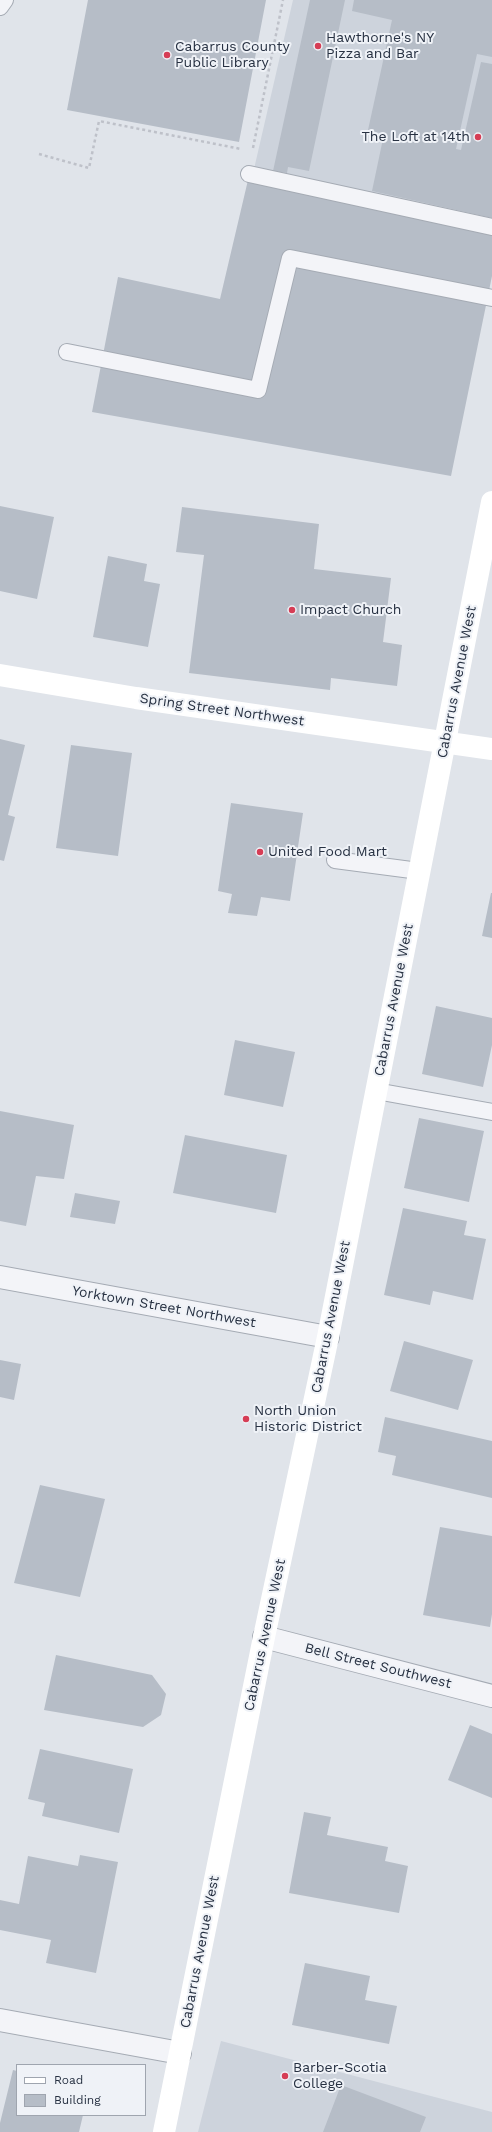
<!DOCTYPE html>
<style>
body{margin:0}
#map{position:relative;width:492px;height:2132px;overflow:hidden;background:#e0e4ea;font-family:"Work Sans",sans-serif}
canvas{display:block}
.legend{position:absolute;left:16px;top:2064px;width:130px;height:52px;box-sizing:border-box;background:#eff2f7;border:1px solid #9fa5af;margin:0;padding:5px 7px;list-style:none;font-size:12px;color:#273142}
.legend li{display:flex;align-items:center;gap:8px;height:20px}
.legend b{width:20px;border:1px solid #9fa5af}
</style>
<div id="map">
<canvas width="492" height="2132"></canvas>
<ul class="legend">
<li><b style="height:5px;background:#fff"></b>Road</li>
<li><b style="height:11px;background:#b6bdc7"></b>Building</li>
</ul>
</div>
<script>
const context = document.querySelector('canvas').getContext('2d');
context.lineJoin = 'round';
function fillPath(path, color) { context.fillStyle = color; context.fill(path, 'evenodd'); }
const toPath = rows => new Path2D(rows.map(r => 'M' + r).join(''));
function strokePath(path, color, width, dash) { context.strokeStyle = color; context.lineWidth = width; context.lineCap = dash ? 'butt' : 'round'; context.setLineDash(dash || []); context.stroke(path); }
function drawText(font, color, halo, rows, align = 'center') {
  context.font = font + ' "Work Sans",sans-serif'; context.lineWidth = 4; context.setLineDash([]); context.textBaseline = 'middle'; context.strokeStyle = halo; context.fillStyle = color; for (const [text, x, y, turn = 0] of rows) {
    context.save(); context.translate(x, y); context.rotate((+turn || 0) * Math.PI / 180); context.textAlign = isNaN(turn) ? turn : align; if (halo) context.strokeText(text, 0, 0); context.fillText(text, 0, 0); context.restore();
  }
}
const built = toPath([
 [293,0,492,0,492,221,254,169],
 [221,2041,492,2112,492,2132,198,2132]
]);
const building = toPath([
 [88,0,266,0,239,142,67,110],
 [310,0,345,0,309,171,288,167,287,173,273,171],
 [354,0,492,0,492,57,477,54,456,149,461,150,481,62,492,64,492,218,372,191,384,134,368,130,392,20,352,11],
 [248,180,492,233,492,276,451,476,92,412,118,277,220,299],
 [0,506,54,517,37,599,0,591],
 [182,507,319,524,314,569,391,578,383,642,402,645,397,686,331,678,330,690,189,673,204,555,176,552],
 [108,556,147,564,144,581,160,584,148,647,93,637],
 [0,739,25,745,8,815,15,817,4,861,0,860],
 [71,745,132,753,118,856,56,848],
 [231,803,303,813,290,901,261,897,257,916,228,913,232,894,218,891],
 [491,893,492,893,492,938,482,936],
 [436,1006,492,1018,492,1045,483,1087,422,1074],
 [235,1040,295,1052,283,1107,224,1095],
 [0,1111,74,1125,64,1179,36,1176,26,1226,0,1221],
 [419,1118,484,1131,469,1202,404,1188],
 [185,1135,287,1155,276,1213,173,1193],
 [75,1193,120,1201,115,1224,70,1217],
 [403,1208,467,1221,464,1235,486,1239,473,1300,433,1291,430,1305,384,1295],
 [404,1341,473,1360,458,1410,390,1391],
 [0,1360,21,1364,14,1400,0,1397],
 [385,1417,492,1441,492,1498,392,1475,396,1456,378,1452],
 [40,1485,105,1499,80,1597,14,1583],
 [440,1527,492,1536,492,1614,490,1627,423,1615],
 [56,1655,152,1675,166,1694,161,1715,143,1727,44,1710],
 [470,1725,492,1734,492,1798,448,1780],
 [40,1749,133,1769,119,1833,42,1816,45,1803,28,1799],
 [304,1812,331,1817,327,1835,388,1847,385,1861,408,1866,399,1913,289,1893],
 [80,1855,118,1862,96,1973,46,1963,51,1940,0,1930,0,1900,19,1904,28,1856,78,1866],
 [305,1963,370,1976,365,2000,397,2006,389,2044,292,2025],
 [13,2070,17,2071,17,2115,83,2115,79,2132,0,2132,0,2123],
 [341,2085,426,2117,420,2132,323,2132]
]);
const path = toPath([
 [253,148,283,0],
 [39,154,89,168,99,121,241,149]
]);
const lane = toPath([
 [0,7,5,0],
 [249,174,492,227],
 [67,352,258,390,290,258,492,298],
 [335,860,419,871],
 [376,1091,492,1112]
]);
const street = toPath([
 [0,1277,328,1337],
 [264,1637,492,1696],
 [0,2020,180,2053]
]);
const secondary = toPath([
 [0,675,136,698,492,749],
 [164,2132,264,1637,328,1337,492,502]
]);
const markers = [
 [318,46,4,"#d63d55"],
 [167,55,4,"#d63d55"],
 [478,137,4,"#d63d55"],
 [292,610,4,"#d63d55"],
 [260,852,4,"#d63d55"],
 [246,1419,4,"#d63d55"],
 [285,2076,4,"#d63d55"]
];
const poiNames = [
 ["Hawthorne's NY",326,38],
 ["Pizza and Bar",326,54],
 ["Cabarrus County",175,47],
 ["Public Library",175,63],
 ["The Loft at 14th",470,137,"right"],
 ["Impact Church",300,610],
 ["United Food Mart",268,852],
 ["North Union",254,1411],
 ["Historic District",254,1427],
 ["Barber-Scotia",293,2068],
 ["College",293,2084]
];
const streetNames = [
 ["Cabarrus Avenue West",457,682,-79],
 ["Spring Street Northwest",222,710,8],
 ["Cabarrus Avenue West",394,1000,-79],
 ["Yorktown Street Northwest",164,1307,10],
 ["Cabarrus Avenue West",331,1317,-79],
 ["Cabarrus Avenue West",265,1635,-78],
 ["Bell Street Southwest",378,1666,14],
 ["Cabarrus Avenue West",200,1952,-79]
];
fillPath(built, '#cdd3dc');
fillPath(building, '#b6bdc7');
strokePath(lane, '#a5abb4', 18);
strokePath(street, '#a5abb4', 24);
strokePath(path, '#bec1c9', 2.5, [3, 3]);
strokePath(lane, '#f3f4f8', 16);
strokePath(street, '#f3f4f8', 22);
strokePath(secondary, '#fff', 22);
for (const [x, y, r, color] of markers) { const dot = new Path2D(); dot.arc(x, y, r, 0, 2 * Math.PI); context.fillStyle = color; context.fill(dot); strokePath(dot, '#eff2f7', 1.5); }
drawText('14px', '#273142', '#eff2f7', poiNames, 'left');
drawText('14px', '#273142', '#eff2f7', streetNames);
</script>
